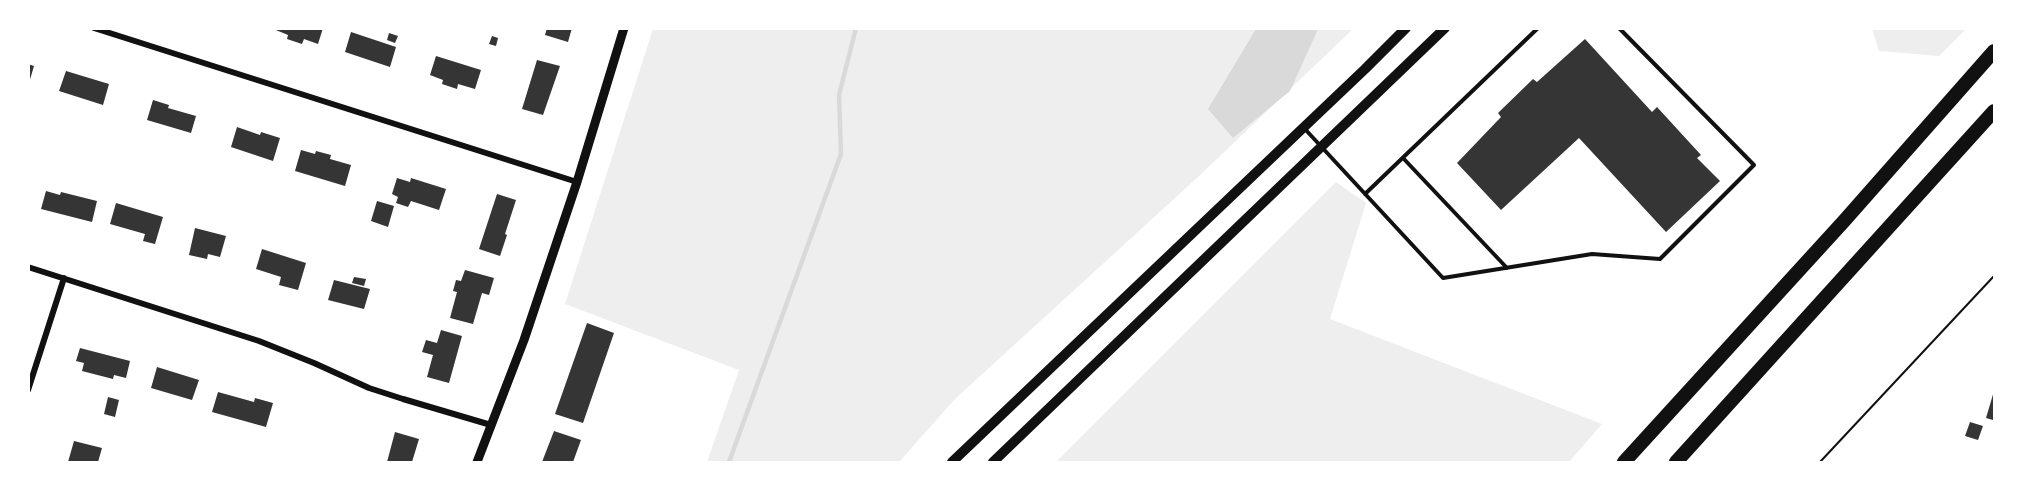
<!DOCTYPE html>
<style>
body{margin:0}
#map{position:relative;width:2023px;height:491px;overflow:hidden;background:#fff;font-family:Figtree,sans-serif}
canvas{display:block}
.frame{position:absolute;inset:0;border:30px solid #fff;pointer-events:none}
</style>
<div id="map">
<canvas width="2023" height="491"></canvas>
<div class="frame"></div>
</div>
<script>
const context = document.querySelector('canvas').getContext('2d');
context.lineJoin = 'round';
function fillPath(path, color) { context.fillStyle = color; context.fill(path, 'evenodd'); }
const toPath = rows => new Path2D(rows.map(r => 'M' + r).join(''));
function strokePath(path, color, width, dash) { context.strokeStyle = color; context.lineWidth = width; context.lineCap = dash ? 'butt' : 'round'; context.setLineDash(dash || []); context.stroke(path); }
const green = toPath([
 [653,29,1353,29,1198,177,955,399,899,462,707,462,739,370,565,304],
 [1872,29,1872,28,1966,29,1939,56,1879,51],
 [1336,182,1366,203,1330,319,1602,424,1569,462,1056,462]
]);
const water = toPath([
 [1256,29,1318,29,1290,91,1233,138,1208,109]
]);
const stream = toPath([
 [729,462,841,154,839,95,856,28]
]);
const building = toPath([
 [271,28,323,28,318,44,304,39,302,44,287,39,288,35],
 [547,28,572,28,568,42,545,35],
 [351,32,396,47,390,67,345,52],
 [389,33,398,36,395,43,387,40],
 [492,36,498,38,496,46,489,44],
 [1585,39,1652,112,1657,107,1701,155,1697,158,1720,181,1666,232,1579,138,1501,210,1457,163,1501,117,1498,113,1533,79,1537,82],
 [436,56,481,70,475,89,458,84,457,89,442,84,443,80,430,75],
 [537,60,560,66,543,115,522,109],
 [28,64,34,66,29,83,28,83],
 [66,71,109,84,103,105,59,91],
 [153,100,169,105,168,108,196,116,191,133,147,120],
 [237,127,260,135,261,132,280,138,273,161,231,147],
 [301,150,315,154,316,151,331,155,330,159,351,165,345,186,295,171],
 [397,178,410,182,411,178,446,189,439,210,411,201,408,207,396,203,398,197,392,194],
 [46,191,60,195,61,192,97,201,92,222,41,209],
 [497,194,516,200,505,234,507,235,500,256,479,249],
 [377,201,394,206,388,227,371,221],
 [116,203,163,217,155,244,143,241,145,234,110,224],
 [195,228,226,236,220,257,208,254,207,259,189,255],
 [262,249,306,263,298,290,279,285,281,277,256,269],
 [465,270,494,278,489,295,482,293,473,324,450,318,457,292,453,291,456,280,461,281],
 [354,277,366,279,364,286,352,283],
 [334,280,370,289,364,309,328,300],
 [587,323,614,333,583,423,555,414],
 [441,330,462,336,449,383,427,377,433,355,422,352,426,340,437,343],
 [80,348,130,361,126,378,114,375,113,379,82,371,84,363,76,361],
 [157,367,199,380,192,400,151,388],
 [1994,391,1994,417,1993,420,1986,418],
 [218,392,254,402,255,398,273,403,266,427,212,412],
 [108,397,119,400,115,417,104,414],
 [1970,422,1983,426,1978,440,1965,436],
 [554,431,581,440,573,462,542,462],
 [395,432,419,439,412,462,387,462],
 [74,441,102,448,98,462,68,462]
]);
const path = toPath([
 [1820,462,1994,276]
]);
const service = toPath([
 [1304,128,1443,278,1592,254,1660,259,1754,165,1619,28],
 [1403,158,1507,268],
 [1365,194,1538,28]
]);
const minor = toPath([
 [94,28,577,182],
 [28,267,259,341,314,363,369,388,403,399,491,425],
 [28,390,64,278]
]);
const tertiary = toPath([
 [477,462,524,340,577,182,624,28]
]);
const secondary = toPath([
 [952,462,1365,69,1406,28],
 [993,462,1445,28]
]);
const motorway = toPath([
 [1624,462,1844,221,1994,51],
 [1676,462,1994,111]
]);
fillPath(green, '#eee');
fillPath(water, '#d9d9d9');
strokePath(stream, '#d9d9d9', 4.5);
fillPath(building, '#353535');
strokePath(path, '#111', 2);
strokePath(service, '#111', 4);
strokePath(minor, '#111', 6);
strokePath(tertiary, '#111', 9);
strokePath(secondary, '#111', 10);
strokePath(motorway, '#111', 14);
</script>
